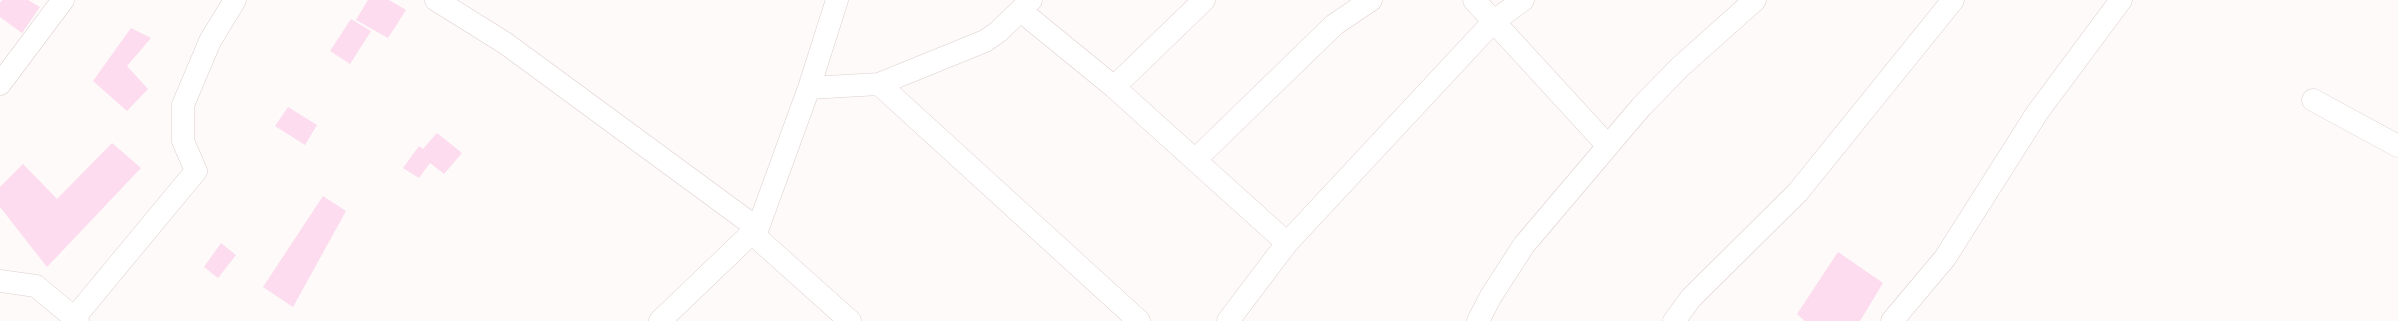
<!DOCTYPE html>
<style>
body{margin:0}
canvas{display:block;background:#fdfaf9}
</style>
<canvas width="2398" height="321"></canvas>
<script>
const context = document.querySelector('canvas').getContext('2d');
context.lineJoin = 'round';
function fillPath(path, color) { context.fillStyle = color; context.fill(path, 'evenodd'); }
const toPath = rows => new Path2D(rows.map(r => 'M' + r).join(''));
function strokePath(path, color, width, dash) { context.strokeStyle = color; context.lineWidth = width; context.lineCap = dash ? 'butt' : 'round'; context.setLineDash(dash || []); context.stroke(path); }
const building = toPath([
 [2,0,28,0,40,7,22,33,0,17,0,3],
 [368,0,389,0,406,10,388,38,356,20],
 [351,19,371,31,350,64,330,51],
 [131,28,151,38,127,66,148,89,127,111,93,81],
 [288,107,317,125,305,145,275,126],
 [437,133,462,153,444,174,430,163,419,178,403,168,419,146,423,149],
 [112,143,141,168,47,267,0,207,0,187,23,164,57,199],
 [323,196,346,211,293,307,263,287],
 [221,243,236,255,218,278,204,267],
 [1838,252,1883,283,1860,321,1805,321,1797,314]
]);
const street = toPath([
 [1474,0,1608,146],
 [1021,11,1114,87,1287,243],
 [0,84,63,0],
 [879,84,1139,321],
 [1114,87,1204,0],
 [809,88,879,84,985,41,998,32,1031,0],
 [2313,100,2398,146],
 [1195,160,1334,25,1371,0],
 [755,236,809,88,837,0],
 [0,281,36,286,78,321],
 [75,317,196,171,183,141,183,105,210,41,235,0],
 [660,321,757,228],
 [1228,321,1287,243,1494,21,1523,0],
 [1478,321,1491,296,1524,245,1641,107,1680,67,1755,0],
 [1674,321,1691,298,1798,192,1953,0],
 [1892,321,1945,258,2037,113,2121,0]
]);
const secondary = toPath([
 [436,0,505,43,757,228,755,236,850,321]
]);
fillPath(building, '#fcdcee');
strokePath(street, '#decece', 23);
strokePath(secondary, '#decece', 23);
strokePath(street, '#fff', 22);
strokePath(secondary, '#fff', 22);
</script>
